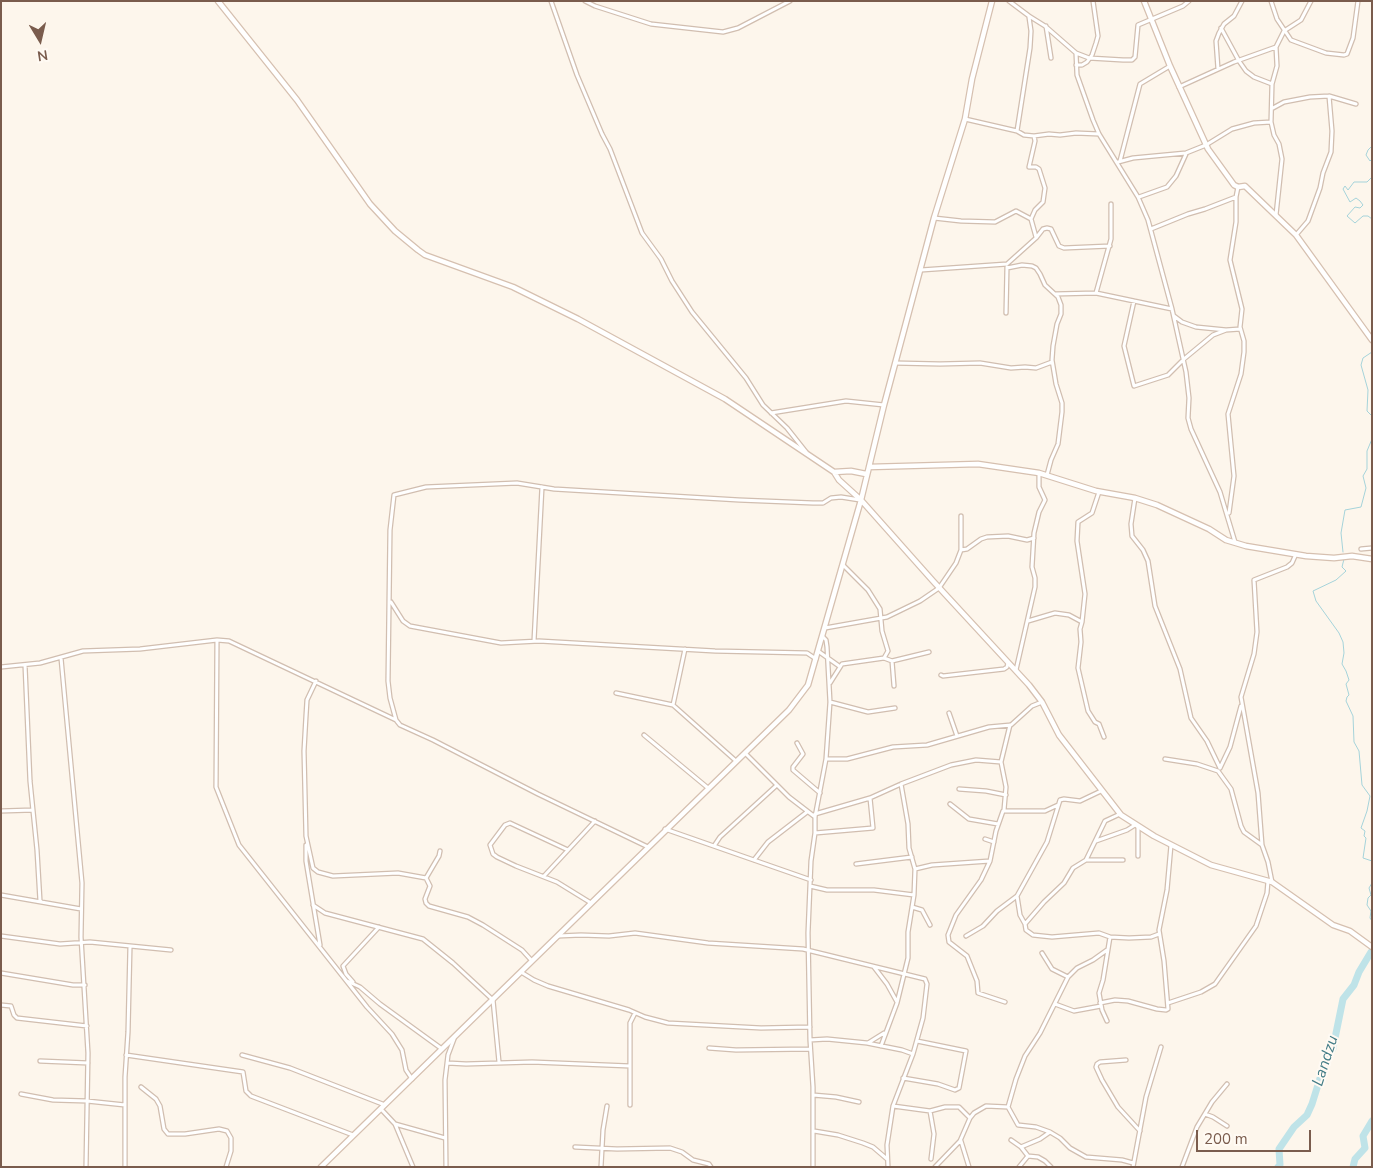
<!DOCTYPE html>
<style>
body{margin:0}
#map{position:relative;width:1373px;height:1168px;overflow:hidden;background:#fdf6ec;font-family:"Nunito Sans",sans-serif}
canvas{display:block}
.frame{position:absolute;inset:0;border:2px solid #7a5c4d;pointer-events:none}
.north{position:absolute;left:15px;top:15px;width:50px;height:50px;-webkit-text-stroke:4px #fffaf3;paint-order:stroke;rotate:171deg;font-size:14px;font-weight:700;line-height:20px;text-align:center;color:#7a5c4d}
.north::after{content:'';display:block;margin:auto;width:18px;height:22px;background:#7a5c4d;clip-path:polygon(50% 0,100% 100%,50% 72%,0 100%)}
.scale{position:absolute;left:1196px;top:1130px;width:115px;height:22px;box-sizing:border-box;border:2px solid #7a5c4d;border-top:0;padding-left:6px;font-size:15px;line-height:18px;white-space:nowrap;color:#7a5c4d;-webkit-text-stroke:4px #fffaf3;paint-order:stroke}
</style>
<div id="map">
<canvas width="1373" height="1168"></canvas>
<div class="frame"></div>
<div class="north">N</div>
<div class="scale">200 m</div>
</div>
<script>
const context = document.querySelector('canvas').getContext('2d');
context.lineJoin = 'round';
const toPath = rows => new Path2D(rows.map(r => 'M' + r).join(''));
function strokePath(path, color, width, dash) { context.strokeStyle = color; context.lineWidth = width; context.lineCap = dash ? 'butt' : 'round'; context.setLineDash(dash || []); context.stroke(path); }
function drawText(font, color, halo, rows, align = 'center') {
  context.font = font + ' "Nunito Sans",sans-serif'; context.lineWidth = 4; context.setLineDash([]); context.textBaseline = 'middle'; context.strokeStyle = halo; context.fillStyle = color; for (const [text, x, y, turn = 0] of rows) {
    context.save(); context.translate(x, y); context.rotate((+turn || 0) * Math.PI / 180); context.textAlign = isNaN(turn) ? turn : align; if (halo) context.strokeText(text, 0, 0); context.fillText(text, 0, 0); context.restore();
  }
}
const stream = toPath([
 [1372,146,1368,150,1366,155,1370,161,1372,159],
 [1372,177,1367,182,1354,182,1348,190,1345,186,1343,189,1350,202,1356,198,1360,201,1363,205,1360,208,1355,207,1347,216,1355,223,1363,216,1368,216,1372,219],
 [1372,252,1372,255],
 [1372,352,1363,358,1361,365,1368,390,1367,411,1372,416],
 [1343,552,1341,533,1345,510,1361,507,1366,488,1363,476,1367,469,1367,451,1372,439],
 [1344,559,1342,567,1346,571,1336,580,1313,591,1316,601,1339,633,1343,642,1344,653,1342,664,1346,671,1349,680,1346,684,1349,695,1347,697,1346,701,1353,716,1354,742,1359,751,1362,785,1370,796,1367,811,1361,828,1365,831,1364,836,1366,838,1363,858,1372,861],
 [1372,883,1369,888,1371,895,1368,898,1367,905,1371,911,1370,918,1372,921],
 [1372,935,1372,938]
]);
const river = toPath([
 [1278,1167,1280,1165,1279,1149,1294,1127,1307,1115,1312,1104,1322,1072,1333,1048,1343,999,1354,985,1359,972,1371,952],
 [1353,1167,1355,1159,1365,1148,1363,1136,1372,1121]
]);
const street = toPath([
 [551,1,577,75,602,134,610,149,642,233,661,259,672,281,692,312,746,378,763,405,787,428,806,452],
 [585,1,595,6,651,24,723,32,738,28,790,1],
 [1009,1,1029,16,1045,26,1076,53,1089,58,1123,60,1132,60,1135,57,1138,25,1183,6,1189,1],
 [1271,1,1277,19,1291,40,1326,53,1344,55,1347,54,1353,38,1358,1],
 [1046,26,1051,58],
 [1221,28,1239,61,1246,71,1254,77,1272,84],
 [1076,53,1077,75,1093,120,1099,134,1138,197,1148,220,1172,309,1186,372,1189,398,1188,418,1191,429,1220,492,1235,542],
 [1076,65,1082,65,1087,62,1092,55,1096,43,1098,36,1093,1],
 [1218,69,1216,41,1219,33,1224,24,1234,16,1242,1],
 [1179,87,1234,62,1276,47],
 [1273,108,1284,102,1310,97,1329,96,1356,104],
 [965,119,1017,131,1024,135,1034,136,1049,134,1060,135,1076,133,1099,134],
 [1017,131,1030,48,1031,31,1029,17],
 [1120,161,1140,84,1170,66],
 [1118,162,1133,158,1186,153,1206,145,1232,129,1254,123,1271,122],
 [1139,197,1167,187,1176,176,1186,154],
 [1276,215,1282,159,1279,144,1274,135,1271,122,1272,84,1277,66,1276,47,1284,31,1301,20,1311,1],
 [934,218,961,221,995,222,1016,211,1031,219,1036,237],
 [1031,219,1035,210,1043,202,1045,188,1039,169,1036,167,1029,167,1035,141,1034,136],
 [1151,229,1188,214,1205,209,1236,197],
 [1296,235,1308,221,1320,188,1323,173,1331,152,1332,131,1329,96],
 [1007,268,1022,265,1032,266,1036,268,1040,274,1045,285,1058,297,1061,305,1061,314,1057,324,1053,346,1052,360,1056,384,1062,403,1062,412,1058,444,1051,460,1047,475],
 [921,270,1007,264,1036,238,1043,229,1047,228,1051,229,1059,246,1064,248,1110,246],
 [1096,293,1111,239,1111,204],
 [1055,294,1096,293,1172,309],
 [1134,301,1124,346,1134,386,1168,375,1184,359,1213,335,1226,330],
 [1006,313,1007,267],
 [1174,316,1182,322,1196,327,1226,330,1240,329],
 [895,363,940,364,980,363,1011,368,1025,367,1036,368,1052,362],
 [771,413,846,401,884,405],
 [1099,492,1092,513,1078,522,1077,541,1085,594,1082,622,1080,629,1081,642,1078,668,1088,711,1095,722,1099,724,1104,737],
 [1135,498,1131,524,1132,536,1143,550,1148,561,1155,606,1180,669,1191,718,1207,741,1220,768],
 [1229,513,1234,476,1228,414,1241,374,1244,352,1244,341,1240,327,1242,309,1230,260,1236,222,1236,197,1238,187],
 [1361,549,1372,548],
 [961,550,967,549,981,539,987,537,1008,536,1027,540,1034,538],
 [843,565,868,590,880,609,882,631,888,651,884,658],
 [391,602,403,621,410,626,501,643,539,641,715,651,807,653,816,659],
 [1028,621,1055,613,1069,615,1082,622],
 [825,628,887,617,920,601,939,588,956,563,961,550,961,516],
 [217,640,216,787,239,845,367,1007,392,1034,402,1050,406,1070,412,1079],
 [534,641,542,487],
 [685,649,673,705,736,761],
 [818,651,839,666],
 [61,658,82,883,81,937,88,1053,86,1167],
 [892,661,894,686],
 [25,665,30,781,37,850,40,901],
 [1,667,40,663,83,651,140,649,217,640,229,641,396,720,400,725,433,740,538,794,648,847],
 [1016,670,1035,587,1035,578,1032,567,1034,533,1039,512,1045,500,1039,487,1039,473],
 [941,675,943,676,1004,669,1007,667,1008,663],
 [830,683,842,664,884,658,892,661,929,652],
 [616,693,673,705],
 [830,702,868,712,895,708],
 [949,713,957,736],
 [396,720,390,698,388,681,390,530,394,495,426,487,517,483,554,489,739,500,813,503,823,503,831,498,841,497,860,500],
 [644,735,708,788],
 [797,743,803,754,793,767,793,770,820,793],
 [745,753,789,797,815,817],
 [826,759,847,759,893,747,927,745,989,727,1011,725,1032,706,1042,702],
 [1165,759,1197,764,1218,771,1231,789,1241,826,1244,832,1262,845],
 [1220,768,1230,747,1241,706],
 [959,789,986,791,1006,795],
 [950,804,969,819,998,824],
 [1004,810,1006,787,1001,762,1010,725],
 [1,811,33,810],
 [815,814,870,798,901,784,951,765,976,760,1001,762],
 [1138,827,1138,856],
 [665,829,811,880],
 [815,833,873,828,870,798],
 [306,836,313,868,318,872,333,876,398,873,426,878,430,886,425,899,426,903,429,906,468,917,483,925,522,950,532,961],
 [306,836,304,751,306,716,307,700,316,681],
 [985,839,994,842],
 [1096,841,1127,830,1135,825],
 [306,845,306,861,320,945],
 [714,846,720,837,777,785],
 [568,850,510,823,505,825,490,845,493,854,497,857,516,866,557,882,591,903],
 [754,860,768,842,807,812],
 [1086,860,1123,860],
 [856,864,912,857],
 [915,869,932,865,990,861],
 [544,876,595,821],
 [426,878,439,856,440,851],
 [1272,882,1268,862,1262,845,1258,793,1241,697,1254,654,1257,632,1254,580,1287,567,1292,563,1296,554],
 [810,886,827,890,874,890,914,895],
 [1,895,81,909],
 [1017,896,1020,915,1025,924,1026,930,1033,935,1052,937,1099,933,1110,937,1129,938,1151,937,1159,934],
 [313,905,325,913,423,939,453,963,493,1000,499,1062],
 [912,907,922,910,930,925],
 [1025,924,1044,902,1064,883,1073,868,1086,860,1105,821,1120,814],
 [1,936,60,944,90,942,171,950],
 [558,936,581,935,609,936,635,933,708,943,803,949,925,979,927,984,923,1018,913,1054,893,1106,887,1145,888,1167],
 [966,936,983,926,997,911,1017,896,1047,842,1060,800,1064,799,1080,801,1101,791],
 [1042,953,1052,969,1068,977],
 [874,967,887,984,897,1002],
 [521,972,534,980,548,986,629,1010,645,1017,668,1023,761,1028,810,1027],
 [1,973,73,985,85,985],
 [347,981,360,987,380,1004,442,1049],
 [353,982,346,974,343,966,379,927],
 [1005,1002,978,993,977,981,967,956,949,942,948,935,956,915,981,880,990,861,996,831,1003,811,1045,811,1058,805],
 [1100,1003,1115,1000,1128,1001,1157,1009,1166,1010,1168,1009,1164,961,1159,930,1167,890,1171,845],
 [1168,1003,1201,992,1215,984,1256,926,1267,893,1268,881],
 [1055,1004,1074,1011,1101,1006],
 [1,1005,11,1006,14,1015,17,1018,87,1026],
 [1107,1021,1102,1010,1099,993,1103,980,1110,937],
 [810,1040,827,1039,867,1043,902,1050,913,1054],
 [868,1043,884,1033],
 [881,1046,897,1003,908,958,908,932,914,895,915,869,909,848,908,824,901,784],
 [709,1048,736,1050,810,1049],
 [126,1055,243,1072,246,1091,251,1096,353,1135],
 [242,1055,290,1068,385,1105],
 [1126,1060,1100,1062,1097,1064,1096,1067,1102,1080,1118,1107,1140,1131],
 [40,1061,88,1063],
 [448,1063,466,1064,532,1062,630,1066],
 [903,1078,938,1084,955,1090,959,1088,966,1051,917,1041],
 [141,1087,156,1099,160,1106,164,1129,168,1134,185,1134,219,1129,227,1131,231,1138,231,1151,226,1167],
 [21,1094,53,1100,87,1101,125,1105],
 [813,1095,836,1097,859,1102],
 [630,1105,630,1023,635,1013],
 [893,1106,930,1111,945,1107,959,1107,970,1118],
 [381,1109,395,1124,445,1138],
 [930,1111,934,1134,931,1159],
 [1205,1114,1213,1117,1227,1126],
 [395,1124,413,1167],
 [814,1131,838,1135,863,1143,873,1147,887,1159],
 [1050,1132,1036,1127,1018,1125,1008,1107,1016,1079,1025,1056,1040,1033,1068,977,1077,968,1093,960,1107,950],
 [1011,1140,1021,1147,1028,1156,1019,1167],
 [961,1141,969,1167],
 [575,1147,617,1149,670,1148,682,1152,693,1160,709,1164,711,1167],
 [1021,1147,1040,1139,1050,1132,1060,1138,1070,1148,1086,1157,1122,1160,1133,1163],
 [1028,1156,1038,1157,1045,1161,1051,1167],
 [125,1167,125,1077,128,1032,130,946],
 [446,1167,445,1080,448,1055,454,1039],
 [601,1167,603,1130,607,1106],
 [813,1167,813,1087,810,1040,808,933,811,861,815,833,815,817,826,759,830,702,827,647,826,640,822,636],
 [935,1167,960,1141,970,1118,974,1113,986,1106,1008,1107],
 [1133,1167,1146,1097,1161,1047],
 [1182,1167,1197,1127,1212,1102,1227,1084]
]);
const secondary = toPath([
 [218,1,297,100,370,204,395,231,418,250,425,255,513,287,578,319,725,399,834,472,839,480,861,500,933,581,1029,685,1042,702,1059,735,1121,815,1154,836,1211,865,1272,882,1333,925,1350,931,1372,947],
 [1144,1,1170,66,1208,149,1234,185,1238,187,1245,186,1296,235,1372,340],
 [869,467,978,464,1039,473,1096,491,1135,498,1157,505,1209,529,1226,540,1246,546,1306,556,1334,558,1352,556,1372,559],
 [834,472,851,471,866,474],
 [321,1167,745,753,789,710,808,685,861,500,884,405,934,218,965,119,972,79,992,1]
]);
const waterNames = [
 ["Landzu",1326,1061,-72]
];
strokePath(stream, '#a5d3da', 1);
strokePath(river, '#bfe3e8', 7);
strokePath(street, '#d1beb0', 5.5);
strokePath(secondary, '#d6c0b0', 7);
strokePath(street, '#fff', 3);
strokePath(secondary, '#fff', 4.5);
drawText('italic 16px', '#437c86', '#fffaf3', waterNames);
</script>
